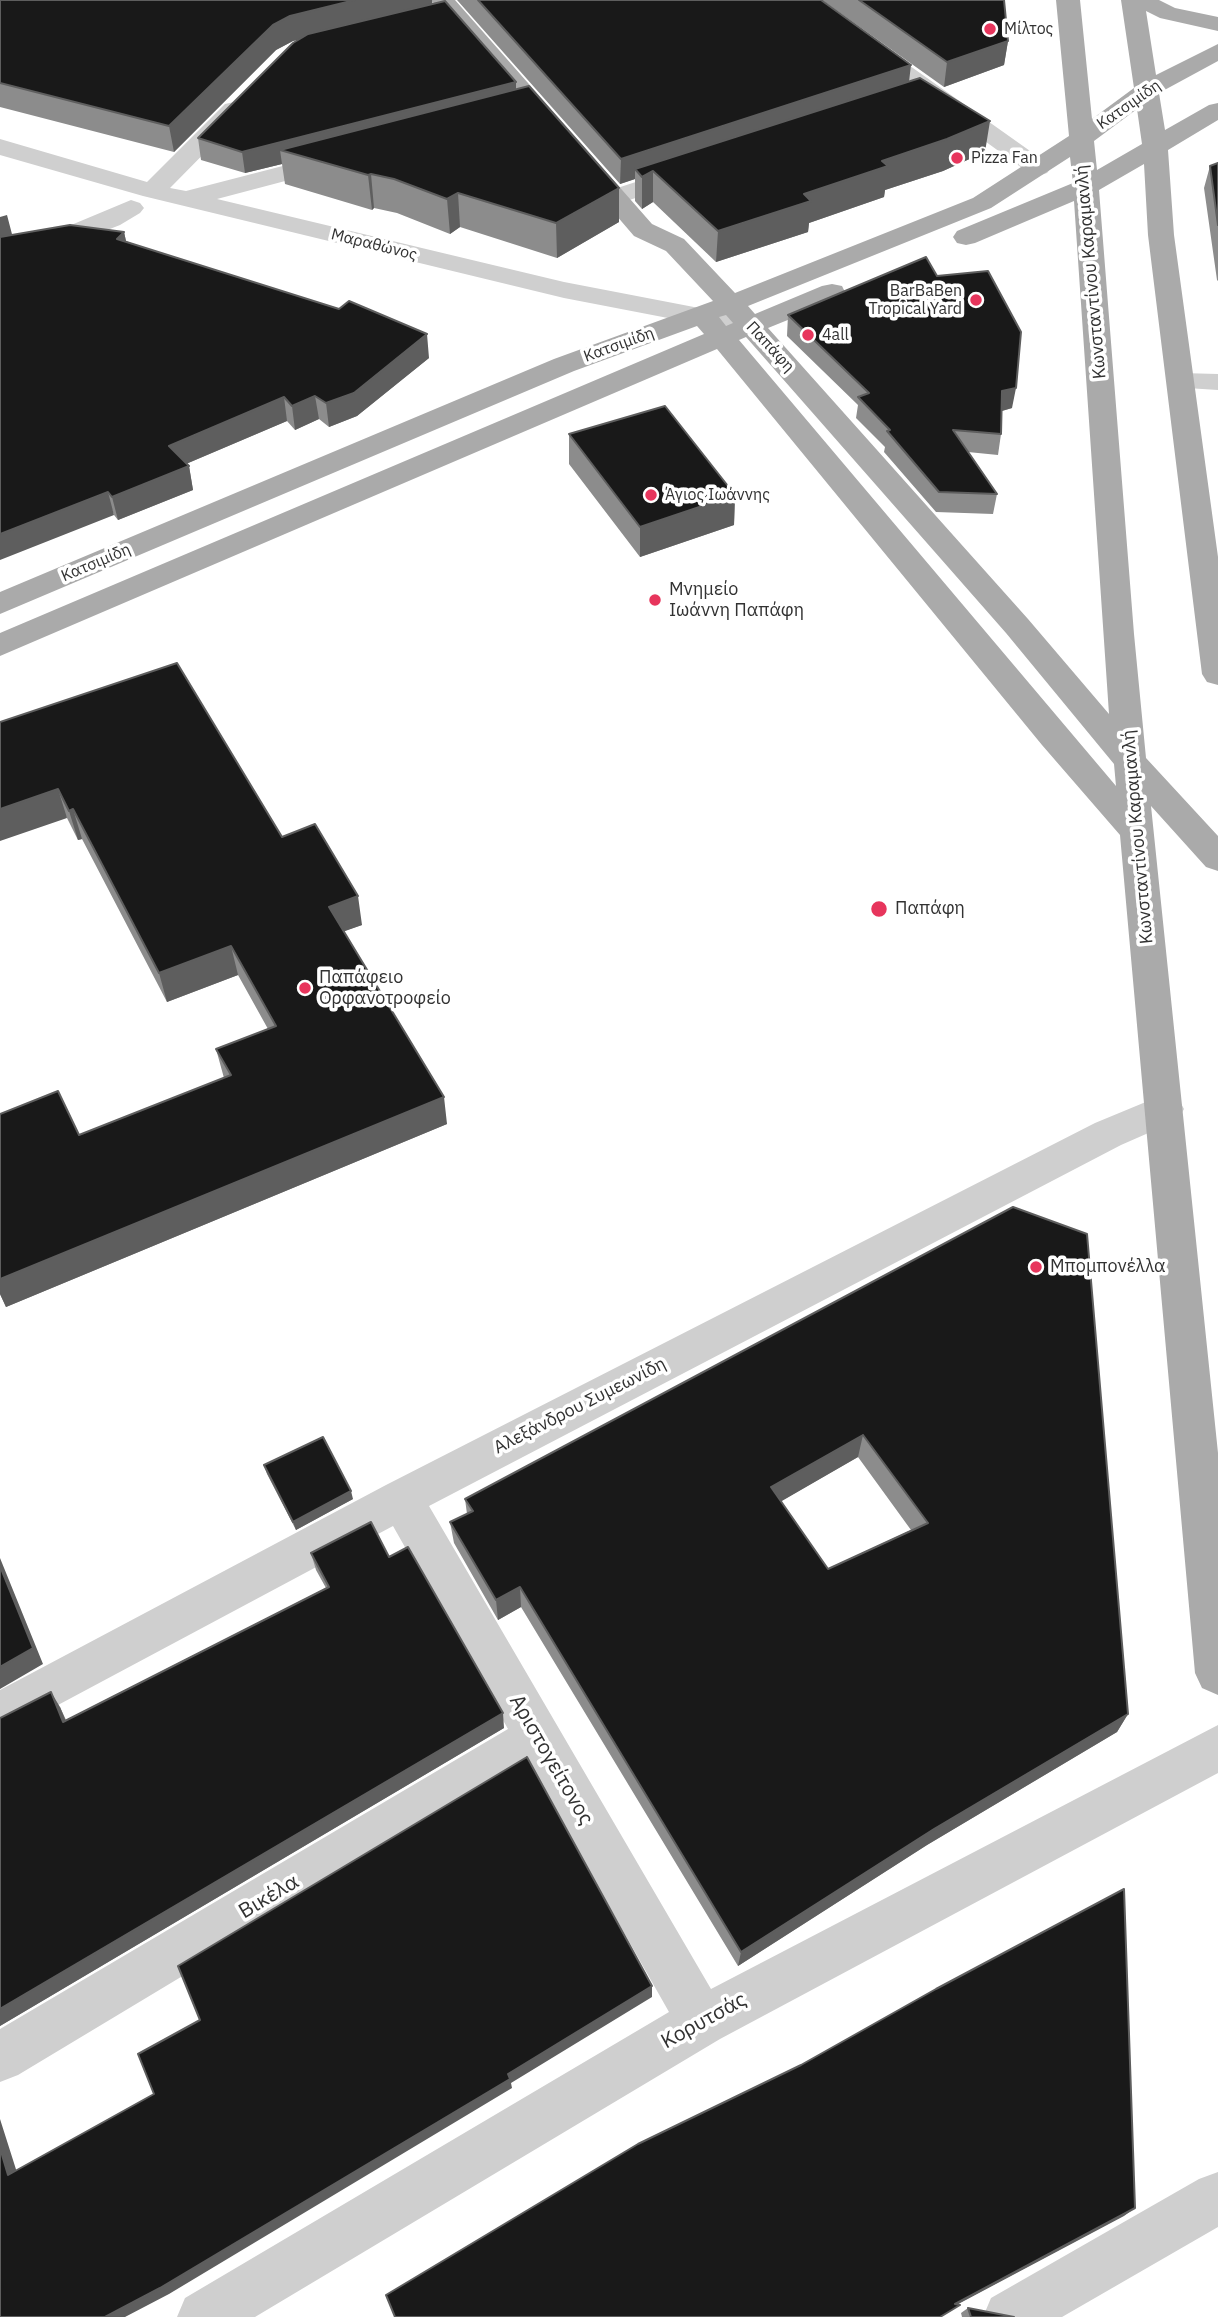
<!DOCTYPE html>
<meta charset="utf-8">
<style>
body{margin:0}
canvas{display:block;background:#fff}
</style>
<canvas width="1218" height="2317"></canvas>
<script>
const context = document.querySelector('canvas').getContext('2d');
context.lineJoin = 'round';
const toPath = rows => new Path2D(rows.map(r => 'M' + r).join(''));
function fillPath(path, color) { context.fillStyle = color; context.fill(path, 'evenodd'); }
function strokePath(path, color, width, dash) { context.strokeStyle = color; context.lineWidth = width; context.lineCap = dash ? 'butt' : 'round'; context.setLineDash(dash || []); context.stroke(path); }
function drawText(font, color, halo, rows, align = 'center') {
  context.font = font + ' "IBM Plex Sans",sans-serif'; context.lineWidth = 7; context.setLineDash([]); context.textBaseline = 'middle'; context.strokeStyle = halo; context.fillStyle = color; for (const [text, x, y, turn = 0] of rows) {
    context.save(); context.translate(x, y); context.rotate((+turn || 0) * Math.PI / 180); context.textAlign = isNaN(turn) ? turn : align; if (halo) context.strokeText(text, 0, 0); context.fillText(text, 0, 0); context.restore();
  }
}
const minor = toPath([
 [790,0,817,0,1047,163,1051,168,1047,173,1038,176,1029,173,790,0],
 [234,102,243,104,246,109,243,114,170,188,186,191,333,153,342,156,346,161,342,166,217,199,564,282,751,318,761,320,765,326,761,332,751,334,564,298,143,196,0,155,0,139,147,182,225,104,234,102],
 [685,166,694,169,698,174,694,179,614,205,605,202,601,197,605,192,685,166],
 [131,200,140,203,144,208,140,213,120,225,82,240,0,260,0,244,64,228,131,200],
 [1181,373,1218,374,1218,390,1171,387,1167,381,1171,375,1181,373],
 [1165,1094,1178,1098,1184,1109,1178,1120,1121,1145,429,1506,711,1989,1218,1725,1218,1773,720,2039,255,2317,177,2317,185,2298,669,2012,530,1767,18,2075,0,2082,0,2029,508,1729,393,1526,0,1736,0,1690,386,1485,1095,1123,1165,1094],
 [1218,2172,1218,2227,1062,2317,983,2317,991,2298,1199,2179,1218,2172]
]);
const major = toPath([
 [431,0,455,0,652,224,684,239,735,293,973,198,1069,136,1056,0,1080,0,1092,119,1134,88,1121,0,1159,0,1175,8,1218,17,1218,31,1160,18,1146,11,1156,75,1218,44,1218,61,1159,93,1165,130,1209,105,1218,103,1218,120,1168,150,1174,235,1218,557,1218,685,1207,682,1202,674,1148,235,1144,164,1099,190,1134,634,1146,758,1218,836,1218,871,1206,867,1151,806,1218,1453,1218,1695,1202,1688,1195,1673,1120,835,1042,745,717,349,0,656,0,633,704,334,697,326,574,371,0,614,0,592,554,359,713,301,666,251,634,236,431,0],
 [1137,109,1142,144,1097,170,1094,141,1137,109],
 [1070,157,1073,183,957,231,953,237,957,243,966,245,975,243,1074,201,1109,714,1028,619,768,328,842,298,845,292,842,286,832,284,822,286,755,314,748,306,991,208,1070,157],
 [726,315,733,323,726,326,719,317,726,315],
 [746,337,1006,633,1114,764,1116,786,739,340,746,337]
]);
const wall = toPath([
 [0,0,432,0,432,4,516,82,516,89,619,222,557,258,460,227,450,234,397,213,374,208,372,210,285,184,282,164,245,173,201,160,198,138,301,39,293,41,276,50,174,152,0,107],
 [457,0,821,0,985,152,943,171,885,190,884,197,809,223,808,232,716,262,653,202,642,209,635,201,635,179,620,184],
 [822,0,1004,0,1008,41,1004,65,944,87],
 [1218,163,1218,281,1217,280,1204,188,1210,166],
 [124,232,126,241,429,358,357,416,329,427,319,419,295,430,287,421,186,464,189,466,193,490,118,520,114,515,12,235],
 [788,315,1012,408,1002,411,1001,434,998,455,968,452,997,494,993,514,936,512,884,452,885,447,856,418,858,405,787,336],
 [569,434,735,495,734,525,640,557,569,464],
 [0,722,282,837,362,925,344,931,447,1124,6,1307,0,1294,0,1114,79,1135,224,1078,216,1049,268,1029,238,975,167,1002,82,839,78,840,67,818],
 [1013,1207,1128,1714,1117,1732,927,1845,738,1966,521,1607,498,1620,454,1543,450,1522,467,1514,465,1499],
 [858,1457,911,1530,828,1569,781,1501],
 [264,1465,353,1499,296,1530,267,1474],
 [311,1553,389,1557,504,1728,0,2026,60,1707,66,1720,326,1588,316,1570],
 [968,2308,1014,2317,962,2317,961,2313]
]);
const shadedWall = toPath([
 [355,0,432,0,433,6,293,41,276,50,174,152,169,126,273,25,290,16],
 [1008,41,1004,65,944,87,947,62],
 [911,65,908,90,653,171,653,202,642,209,642,177,635,169,635,179,620,184,621,159],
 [516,82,516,103,280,150,282,164,245,173,242,152],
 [990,121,985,152,943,171,885,190,884,197,809,223,808,232,716,262,718,231,882,161],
 [371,174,374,208,372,210,368,175],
 [619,188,619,222,557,258,556,223],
 [458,193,460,227,450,234,447,199],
 [7,215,13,238,0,242,0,217],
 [124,232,129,255,117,239],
 [427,334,429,358,357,416,329,427,326,403],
 [1016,388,1012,408,998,412,1002,391],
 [315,396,319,419,295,430,292,406],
 [284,397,287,421,174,469,169,446],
 [189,466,193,490,118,520,112,497],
 [108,492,114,515,0,560,0,534],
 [735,495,734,525,640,557,640,527],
 [58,789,67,818,0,841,0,809],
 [73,809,82,839,78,840,69,811],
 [358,896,362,925,334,935,329,907],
 [231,946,238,975,167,1002,159,973],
 [444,1097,447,1124,6,1307,0,1294,0,1279],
 [863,1435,858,1457,768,1509,771,1487],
 [351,1491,353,1499,296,1530,293,1522],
 [0,1558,43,1664,0,1689],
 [520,1587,521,1607,498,1620,496,1600],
 [51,1692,60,1707,72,1736,63,1722],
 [503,1713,504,1728,0,2026,0,2009],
 [1128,1714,1117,1732,927,1845,738,1966,741,1952,934,1829],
 [652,1986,652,1997,511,2083,512,2088,169,2294,125,2317,105,2317],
 [0,2119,20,2182,8,2175,0,2148],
 [1135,2208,1124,2216,947,2310,955,2304]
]);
const building = toPath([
 [0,0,355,0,290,16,273,25,169,126,0,83,0,0],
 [478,0,821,0,911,65,621,159,478,0],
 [859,0,1004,0,1008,41,947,62,859,0],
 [445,1,516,82,242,152,198,138,293,43,308,34,445,1],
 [920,78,990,121,947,139,882,161,888,166,804,194,811,201,718,231,653,171,642,177,635,169,920,78],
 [529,86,619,188,556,223,458,193,447,199,394,179,371,174,368,175,280,150,529,86],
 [1218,163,1218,225,1210,166,1218,163],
 [70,225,124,232,117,239,339,309,349,301,427,334,354,393,326,403,315,396,292,406,284,397,169,446,189,466,112,497,108,492,0,534,0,237,70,225],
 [926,257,937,276,988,271,1021,332,1016,388,1002,391,1001,434,953,430,997,494,939,492,887,431,890,430,858,397,869,393,788,315,926,257],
 [665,406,735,495,640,527,569,434,665,406],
 [177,663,282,837,315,824,358,896,329,907,444,1097,0,1279,0,1114,58,1091,79,1135,231,1075,216,1049,276,1026,231,946,159,973,73,809,69,811,58,789,0,809,0,722,177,663],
 [1013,1207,1087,1234,1128,1714,934,1829,741,1952,520,1587,496,1600,450,1522,473,1511,465,1499,1013,1207],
 [863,1435,928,1523,828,1569,771,1487,863,1435],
 [323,1437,351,1491,293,1522,264,1465,323,1437],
 [371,1522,389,1557,408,1547,503,1713,0,2009,0,1718,51,1692,63,1722,329,1587,311,1553,371,1522],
 [0,1566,33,1648,0,1667,0,1566],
 [527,1757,652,1986,508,2074,510,2079,160,2288,105,2317,0,2317,0,2148,8,2175,154,2094,138,2054,200,2020,178,1966,527,1757],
 [1124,1889,1135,2208,955,2304,960,2305,940,2317,395,2317,386,2295,638,2144,801,2065,936,1989,1124,1889],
 [968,2308,1014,2317,971,2317,968,2308]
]);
const markers = [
 [990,29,7,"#e7355c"],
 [957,158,7,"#e7355c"],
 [976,300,7,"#e7355c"],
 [808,335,7,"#e7355c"],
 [651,495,7,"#e7355c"],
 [655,600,7,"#e7355c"],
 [879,909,9,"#e7355c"],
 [305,988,7,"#e7355c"],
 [1036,1267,7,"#e7355c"]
];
const farPoinames = [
 ["Μίλτος",1004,29],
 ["Pizza Fan",971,158],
 ["BarBaBen",962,291,"right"],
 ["Tropical Yard",962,309,"right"],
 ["4all",822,335],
 ["Άγιος Ιωάννης",665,495]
];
const farStreetnames = [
 ["Κατσιμίδη",1129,105,-35],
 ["Μαραθώνος",374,245,14],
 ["Κατσιμίδη",619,345,-20],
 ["Παπάφη",770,347,47],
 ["Κατσιμίδη",96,563,-23]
];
const streetNames = [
 ["Κωνσταντίνου Καραμανλή",1091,272,-95],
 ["Κωνσταντίνου Καραμανλή",1138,837,-95],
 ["Αλεξάνδρου Συμεωνίδη",580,1406,-27]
];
const poiNames = [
 ["Μνημείο",669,590],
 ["Ιωάννη Παπάφη",669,611],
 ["Παπάφη",895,909],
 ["Παπάφειο",319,978],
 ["Ορφανοτροφείο",319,999],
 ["Μπομπονέλλα",1050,1267]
];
const nearStreetnames = [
 ["Αριστογείτονος",551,1760,60],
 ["Βικέλα",269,1897,-31],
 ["Κορυτσάς",704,2021,-29]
];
fillPath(minor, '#cfcfcf');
fillPath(major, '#aaa');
fillPath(wall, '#8c8c8c');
fillPath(shadedWall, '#5e5e5e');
fillPath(building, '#191919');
strokePath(building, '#5e5e5e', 2);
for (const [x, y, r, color] of markers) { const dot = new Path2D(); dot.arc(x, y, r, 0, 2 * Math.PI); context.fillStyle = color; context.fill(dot); strokePath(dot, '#fff', 2.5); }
drawText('16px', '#323232', '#fff', farPoinames, 'left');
drawText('16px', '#323232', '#fff', farStreetnames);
drawText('18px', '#323232', '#fff', streetNames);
drawText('18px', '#323232', '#fff', poiNames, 'left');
drawText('21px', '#323232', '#fff', nearStreetnames);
</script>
